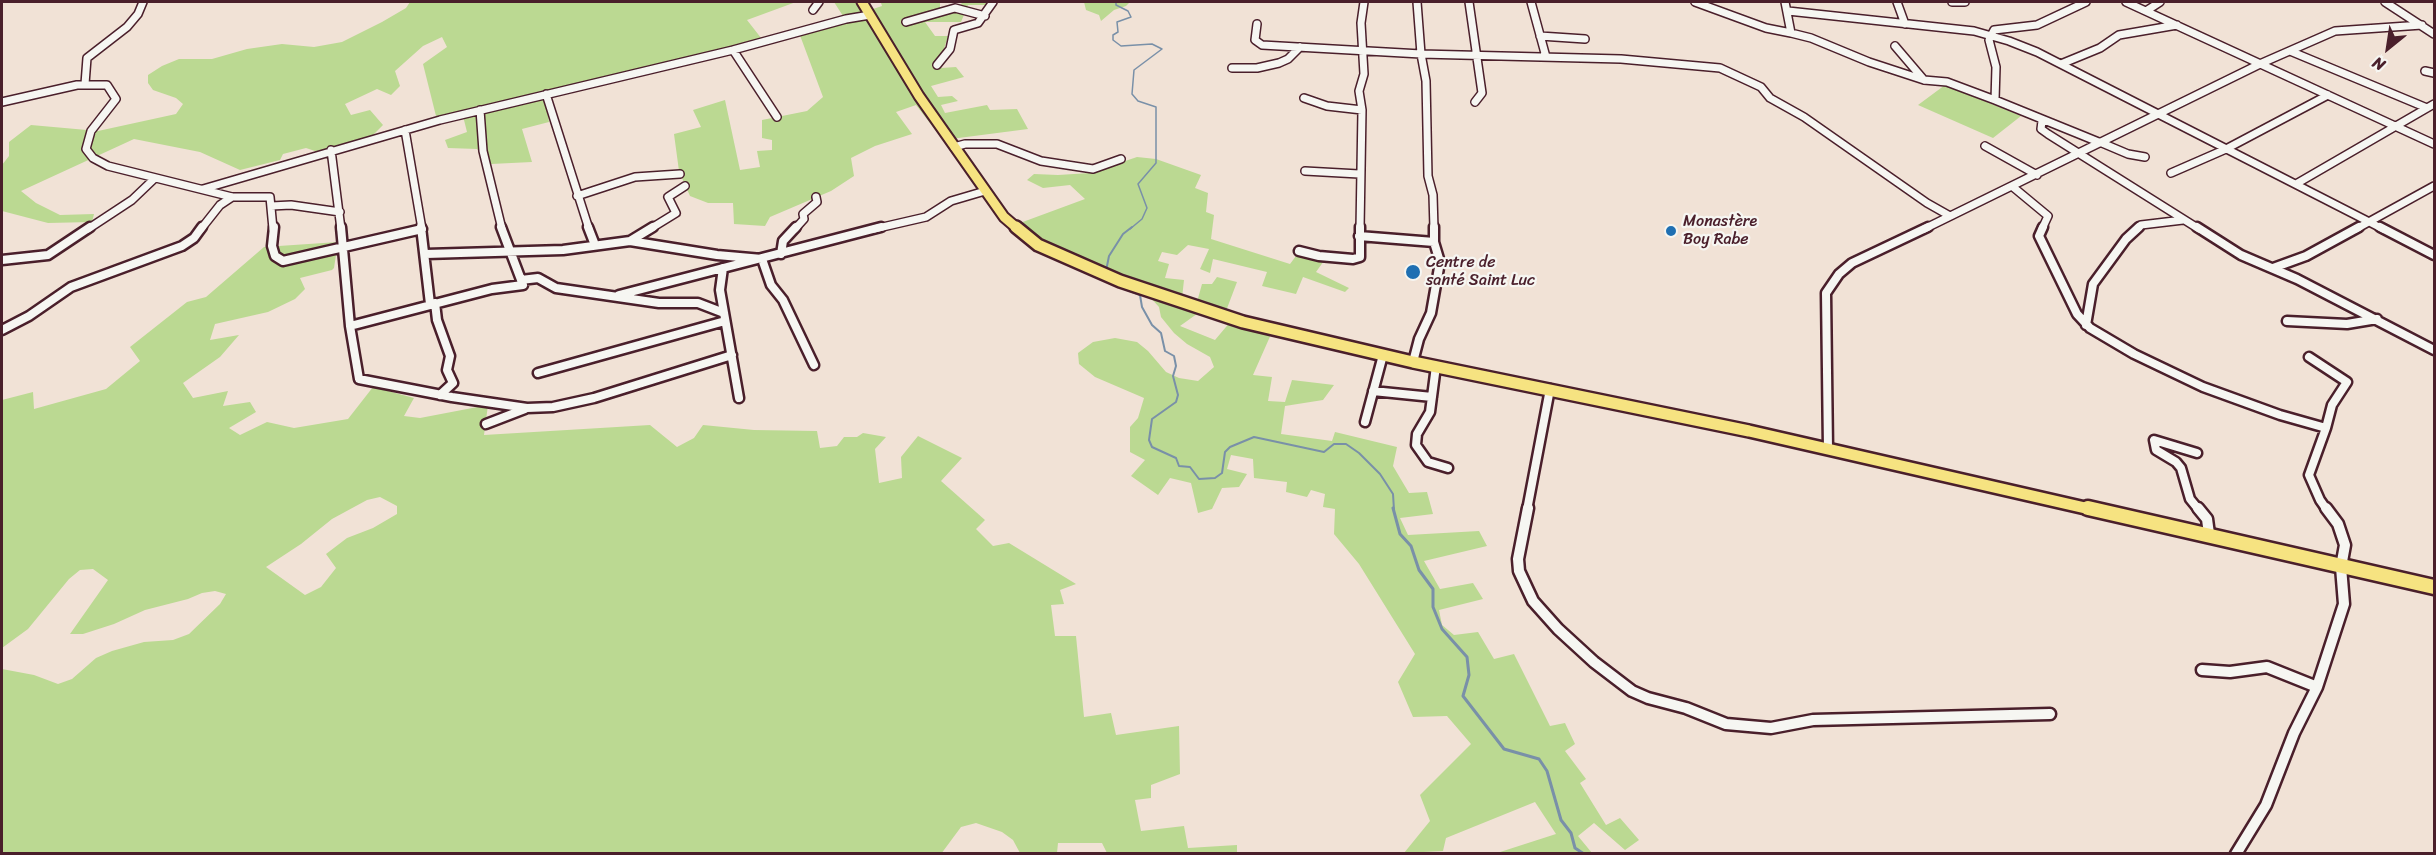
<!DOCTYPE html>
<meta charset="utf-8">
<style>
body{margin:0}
#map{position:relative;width:2436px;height:855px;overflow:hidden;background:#f1e2d6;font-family:Sriracha,sans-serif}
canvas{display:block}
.frame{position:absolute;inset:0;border:3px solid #4a1f2b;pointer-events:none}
.north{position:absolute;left:2358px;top:18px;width:60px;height:60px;-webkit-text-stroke:4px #f6f6f2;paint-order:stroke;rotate:210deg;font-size:16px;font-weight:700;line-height:24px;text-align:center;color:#4a1f2b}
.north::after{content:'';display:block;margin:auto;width:21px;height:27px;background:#4a1f2b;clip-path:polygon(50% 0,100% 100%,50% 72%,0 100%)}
</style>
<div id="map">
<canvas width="2436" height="855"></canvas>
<div class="frame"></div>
<div class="north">N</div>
</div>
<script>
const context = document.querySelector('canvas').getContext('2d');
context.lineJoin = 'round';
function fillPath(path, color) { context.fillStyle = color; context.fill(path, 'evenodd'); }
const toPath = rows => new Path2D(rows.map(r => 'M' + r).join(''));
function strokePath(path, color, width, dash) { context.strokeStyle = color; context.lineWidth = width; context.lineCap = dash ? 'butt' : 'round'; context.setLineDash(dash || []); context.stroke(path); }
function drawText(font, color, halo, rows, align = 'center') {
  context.font = font + ' Sriracha,sans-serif'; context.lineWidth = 4.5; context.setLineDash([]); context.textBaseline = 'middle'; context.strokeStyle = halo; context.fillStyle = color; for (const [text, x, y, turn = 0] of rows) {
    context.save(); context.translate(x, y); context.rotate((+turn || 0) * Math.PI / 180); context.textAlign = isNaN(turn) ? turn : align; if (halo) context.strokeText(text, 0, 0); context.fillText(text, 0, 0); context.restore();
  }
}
const green = toPath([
 [410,2,796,2,747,20,765,43,665,70,545,98,549,122,522,129,532,162,491,164,477,149,448,148,445,140,467,132,462,112,436,116,423,64,447,47,442,37,423,46,395,71,400,86,391,95,377,89,345,104,351,115,370,110,383,125,372,136,318,152,306,148,283,154,280,160,240,170,200,152,134,139,21,191,36,203,60,215,94,214,92,222,48,223,2,211,2,165,9,156,9,142,31,125,98,131,176,114,183,104,176,98,153,90,148,83,148,75,162,66,179,59,212,59,247,49,282,44,314,47,342,42,382,22,406,8],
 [834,2,872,2,867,3,873,9,882,6,881,3,888,2,940,2,940,8,959,6,963,2,995,2,993,5,968,5,961,22,925,22,935,36,948,36,943,52,935,64,941,68,956,67,964,77,931,86,938,97,952,96,958,101,941,105,945,113,987,105,990,110,1017,109,1028,129,943,140,916,105,896,112,912,134,875,146,851,158,854,176,831,191,770,217,765,226,734,224,733,203,708,203,690,196,679,171,674,134,701,127,693,110,725,100,740,170,760,167,757,151,772,150,772,140,762,138,762,120,807,111,823,97,798,30,843,16],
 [1084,2,1130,2,1126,6,1114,10,1101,21,1099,15,1086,10],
 [1945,85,2021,116,1993,138,1918,105],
 [1137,157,1156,159,1201,175,1195,188,1208,193,1206,212,1214,215,1211,239,1290,264,1299,252,1326,258,1316,272,1349,288,1345,292,1303,277,1296,294,1262,286,1267,272,1213,259,1210,273,1200,269,1209,249,1188,245,1177,255,1162,252,1158,261,1169,264,1165,278,1184,280,1182,298,1197,302,1202,284,1212,284,1217,277,1237,282,1226,311,1272,332,1253,375,1272,377,1268,401,1285,402,1292,380,1334,385,1323,400,1285,406,1281,434,1332,441,1335,432,1397,447,1393,466,1409,493,1427,492,1433,514,1400,518,1408,535,1479,531,1487,546,1424,561,1440,589,1473,583,1483,599,1439,610,1442,625,1454,635,1478,632,1494,659,1514,654,1550,726,1565,723,1575,744,1565,751,1586,779,1580,783,1606,825,1620,818,1639,840,1625,850,1594,823,1578,836,1592,853,1497,853,1556,834,1535,802,1446,838,1443,851,1404,853,1430,821,1420,795,1471,744,1447,716,1413,717,1398,682,1415,654,1359,564,1334,534,1335,509,1323,507,1325,494,1311,490,1307,497,1286,492,1287,482,1254,478,1253,459,1231,455,1227,469,1247,474,1239,487,1222,488,1212,509,1198,513,1191,483,1170,478,1158,495,1131,476,1145,460,1130,452,1130,427,1138,418,1144,398,1095,377,1079,364,1078,353,1093,342,1115,338,1137,342,1148,351,1166,372,1179,378,1198,381,1214,367,1210,357,1187,344,1174,333,1161,317,1159,307,1148,295,1035,248,1020,223,1085,199,1070,185,1043,188,1027,180,1034,174,1058,175,1090,173],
 [1201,311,1231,321,1215,340,1180,326],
 [338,242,334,268,332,270,300,278,305,289,295,299,268,312,215,324,210,340,239,335,220,357,183,383,193,398,228,391,223,406,250,402,256,412,229,428,240,435,267,422,294,428,348,419,373,387,414,398,404,416,420,418,488,405,484,435,650,425,677,447,694,438,703,425,754,430,817,431,820,448,837,446,844,437,857,437,863,433,886,437,875,449,879,483,902,478,901,457,918,436,962,458,941,481,985,520,976,529,993,546,1009,543,1076,584,1060,590,1064,604,1051,605,1055,636,1076,636,1084,717,1111,713,1116,735,1179,726,1180,774,1151,785,1151,798,1135,800,1141,831,1184,826,1188,848,1237,845,1237,853,1107,853,1102,843,1058,843,1057,853,1020,853,1013,840,1002,832,976,823,961,827,941,854,2,853,2,669,34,675,58,684,72,679,96,658,112,651,144,642,173,640,189,634,220,604,226,594,215,591,202,593,188,599,145,610,114,624,83,634,70,634,108,580,93,569,80,570,69,579,28,629,2,648,2,400,33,392,34,409,106,389,140,361,130,347,187,302,206,297,264,247],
 [380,497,397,506,397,514,373,528,347,538,326,554,336,568,321,587,305,595,266,567,301,544,332,519,367,500]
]);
const streamFar2 = toPath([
 [1116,2,1116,5,1128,11,1131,17,1117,22,1118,32,1113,35,1113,40,1121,46,1152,44,1162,49,1134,70,1132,94,1138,101,1156,107,1156,163,1138,184,1147,208,1142,219,1130,229]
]);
const streamFar1 = toPath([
 [1106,271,1109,256,1123,234,1132,227],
 [1122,288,1140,295,1142,307,1152,325,1161,333,1165,351,1174,356,1176,366,1173,376,1178,395,1176,402,1152,419,1149,440,1152,447,1176,458,1179,466,1190,467,1199,479,1215,478,1222,473,1225,452,1230,447,1254,437,1324,452,1334,444,1346,444,1359,453,1380,474,1393,494,1394,510]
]);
const stream = toPath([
 [1393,508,1400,534,1411,546,1419,570,1433,589,1433,607,1442,629,1467,657,1469,675,1463,696,1504,749,1539,759,1547,771,1561,820,1571,833,1575,848,1584,854]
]);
const minorFar2 = toPath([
 [1417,2,1421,54,1426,81,1428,176,1433,195,1434,229],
 [1469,2,1482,93,1475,102],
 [1531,2,1546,57],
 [1695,2,1766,28,1791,33],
 [1785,2,1791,33,1811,38,1869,62,1924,80,1947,82,1995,100],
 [1897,2,1905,24],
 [1952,2,1965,2],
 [2086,2,2037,25,1994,30,1989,40,1996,67,1995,100,2101,143],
 [2126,2,2434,144],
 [2385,2,2434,34],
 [813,10,819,2],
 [1788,11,1974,31,2009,41,2037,52,2383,229],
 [2146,11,2160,2],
 [906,22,955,8,985,16],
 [1257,24,1255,40,1262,45,1421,54,1621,59,1720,68,1761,87,1770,98,1804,117,1927,203,1950,216],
 [1540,36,1585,39],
 [1895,46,1924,80],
 [733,50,777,117],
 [2290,51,2427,108],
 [2061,64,2100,48,2119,35,2177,25],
 [937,65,950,49,954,30,978,23,993,2],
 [1232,68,1257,68,1279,63,1288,59,1300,47],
 [2425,71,2434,73],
 [85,84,87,58,127,27,138,14,143,2],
 [546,94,589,229],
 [1304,98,1327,106,1362,110],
 [2,102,77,85,107,85,116,99,91,131,86,149,93,158,108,166,232,197,270,197,273,229],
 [480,110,483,151,502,229],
 [2042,121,2041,129,2048,134,2199,229],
 [405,130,422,229],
 [2102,143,2128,154,2145,157],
 [1985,146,2037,175],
 [954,147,965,144,997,144,1041,161,1093,169,1121,159],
 [331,150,341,229],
 [1305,171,1359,174],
 [2171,173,2226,149,2328,95],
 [2296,184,2434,104],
 [2013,187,2048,216,2042,229],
 [203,189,440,120,733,50,846,19,870,15],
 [577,196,635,177,680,174],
 [271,206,291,205,340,212],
 [88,229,132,200,155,178],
 [201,229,220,205,232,197],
 [650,229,676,213,668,197,685,186],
 [795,229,804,219,803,214,817,202,816,197],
 [874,229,926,217,951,201,985,191],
 [1360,229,1362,110,1359,91,1364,74,1361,23,1364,2],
 [1924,229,2262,63,2335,31,2422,25],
 [2137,229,2141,225,2183,220],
 [2356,229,2434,186]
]);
const minorFar1 = toPath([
 [274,227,272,246,275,256,283,261,422,229],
 [341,227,350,326,359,379,452,397,527,408,553,407,594,398,732,355],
 [421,227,430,304],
 [588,227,595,245],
 [2043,227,2039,236,2077,314,2090,328,2134,354,2203,387,2280,415,2326,428,2309,475,2320,500,2327,510],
 [2197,227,2241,255,2297,279,2434,350],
 [2380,227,2434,255],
 [1359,236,1434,242],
 [630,241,653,227],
 [1299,251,1319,256,1353,259,1360,257,1360,227],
 [426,254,563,250,630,241,717,255,762,259,771,285,783,300,814,365],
 [781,254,783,241,796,227],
 [2,260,48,255,90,227],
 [723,268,720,290,739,398],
 [2273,268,2306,256,2359,227],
 [521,280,538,278,556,288,659,303,698,303,724,313],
 [619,295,881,227],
 [435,303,437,320,450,356,447,370,453,383,440,395],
 [2287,321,2347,324,2377,319],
 [2086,325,2093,284,2126,239,2139,227],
 [350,326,492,289,523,285,501,227],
 [2,330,29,316,71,287,182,246,194,238,202,227],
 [2309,357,2347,382,2332,405,2326,428],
 [1413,362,1419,339,1431,313,1440,262,1434,242,1434,227],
 [1436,366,1430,412,1417,434,1416,445,1428,462,1448,468],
 [538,373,725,321],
 [1373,391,1432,397],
 [1365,422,1383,355],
 [486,424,525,409],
 [1828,449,1826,293,1839,274,1852,263,1928,227],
 [2197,453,2154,440,2156,450,2176,462,2181,468,2190,499,2199,510],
 [1527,510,1550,389]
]);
const minor = toPath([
 [1528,508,1518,559,1519,571,1533,601,1558,629,1594,662,1632,691,1648,698,1686,708,1726,724,1771,728,1813,720,2050,714],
 [2198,508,2207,519,2209,534],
 [2202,670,2230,672,2267,667,2317,687],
 [2236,854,2266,805,2294,733,2317,687,2344,604,2341,567,2345,545,2338,524,2326,508]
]);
const majorFar2 = toPath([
 [862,2,919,96,1004,217,1018,229]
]);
const majorFar1 = toPath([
 [1016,227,1038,245,1120,281,1243,322,1413,362,1749,431,2094,510]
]);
const major = toPath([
 [2088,508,2434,587]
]);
const markers = [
 [1671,231,6,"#1f6fb2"],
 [1413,272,8,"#1f6fb2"]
];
const poiNames = [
 ["Monastère",1683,222],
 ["Boy Rabe",1683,240],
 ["Centre de",1426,263],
 ["santé Saint Luc",1426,281]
];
fillPath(green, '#bbd992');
strokePath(streamFar2, '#7990a8', 1.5);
strokePath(streamFar1, '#7990a8', 2);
strokePath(stream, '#7990a8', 3);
strokePath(minorFar2, '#4a1f2b', 10);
strokePath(minorFar1, '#4a1f2b', 13);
strokePath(minor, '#4a1f2b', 15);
strokePath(majorFar2, '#4a1f2b', 13);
strokePath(majorFar1, '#4a1f2b', 16);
strokePath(major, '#4a1f2b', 19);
strokePath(minorFar2, '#f6f6f2', 7);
strokePath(minorFar1, '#f6f6f2', 8);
strokePath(minor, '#f6f6f2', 10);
strokePath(majorFar2, '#f6e381', 9);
strokePath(majorFar1, '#f6e381', 11);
strokePath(major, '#f6e381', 14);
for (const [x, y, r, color] of markers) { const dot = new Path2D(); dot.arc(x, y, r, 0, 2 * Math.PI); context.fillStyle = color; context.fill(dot); strokePath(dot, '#f6f6f2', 2); }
drawText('16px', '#4a1f2b', '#f6f6f2', poiNames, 'left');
</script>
